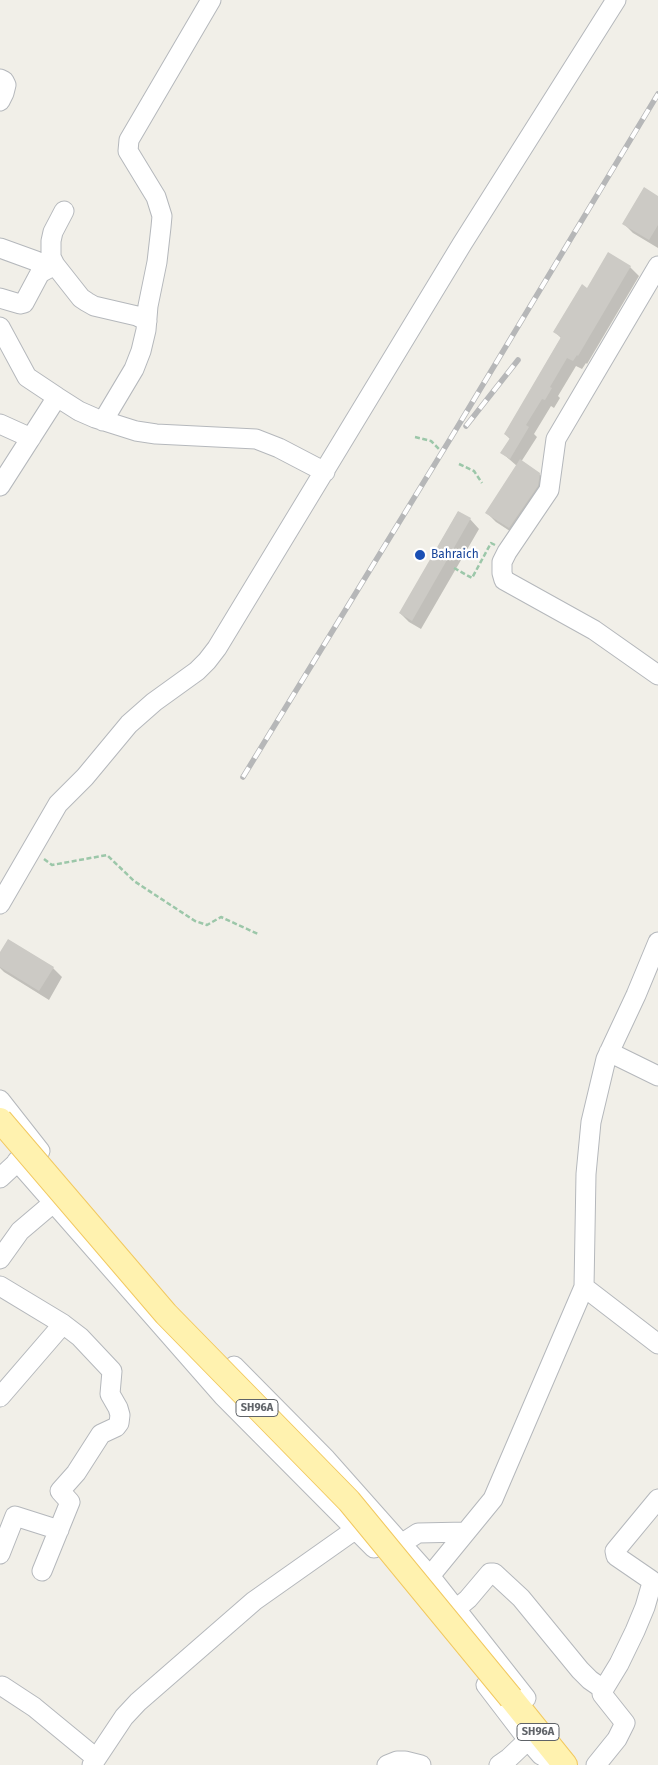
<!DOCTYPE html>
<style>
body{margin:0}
canvas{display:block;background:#f1efe8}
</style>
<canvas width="658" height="1765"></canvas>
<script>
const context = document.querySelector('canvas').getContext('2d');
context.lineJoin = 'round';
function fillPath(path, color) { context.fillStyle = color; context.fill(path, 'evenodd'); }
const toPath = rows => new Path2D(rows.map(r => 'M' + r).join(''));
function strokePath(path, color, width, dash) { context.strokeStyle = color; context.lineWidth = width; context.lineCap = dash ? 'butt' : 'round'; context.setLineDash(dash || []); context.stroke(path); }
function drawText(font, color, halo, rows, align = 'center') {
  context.font = font + ' "Fira Sans",sans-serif'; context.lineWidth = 4.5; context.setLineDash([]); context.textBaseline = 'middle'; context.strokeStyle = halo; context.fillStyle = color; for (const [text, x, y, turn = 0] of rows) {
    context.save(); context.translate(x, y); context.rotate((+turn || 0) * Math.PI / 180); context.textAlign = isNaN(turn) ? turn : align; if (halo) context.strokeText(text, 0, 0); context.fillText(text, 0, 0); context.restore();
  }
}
const shadow = toPath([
 [658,197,658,248,633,233,624,224],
 [630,267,639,276,587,364,586,363,582,369,576,366,558,396,560,398,554,408,551,406,534,434,537,437,521,462,539,474,549,483,519,537,496,522,487,513,517,466,502,453,510,439,505,434,561,338,555,332,588,289],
 [458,512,470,519,479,529,421,629,409,622,400,613],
 [0,955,53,968,62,977,49,1000,4,972,0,968]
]);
const building = toPath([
 [644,187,658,196,658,225,649,240,622,224],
 [608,252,631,266,578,356,577,355,573,361,567,358,550,387,552,388,545,400,542,399,526,425,529,427,510,459,500,453,510,438,504,434,561,337,553,332,582,284,587,288],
 [520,459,540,473,538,486,509,528,485,513],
 [458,511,471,518,412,621,399,613],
 [8,939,54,967,39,991,0,967,0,952]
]);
const path = toPath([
 [415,437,431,441,439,449],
 [459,464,474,471,482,483],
 [454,568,472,578,491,543,495,545],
 [44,859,52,865,107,855,134,881,195,921,207,925,221,917,258,934]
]);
const minor = toPath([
 [0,79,4,81,6,85,4,93,0,101],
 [64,211,53,232,51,241,51,257,55,265,81,298,87,302,94,306,137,316,147,321],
 [0,248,36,261,44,270],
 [658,266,556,439,549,490,507,552,502,562,502,573,504,580,594,630,658,675],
 [0,298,20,304,24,303,40,273,55,265],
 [0,327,27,377,57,397],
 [103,421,134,369,141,351,146,330,148,306,157,262,161,227,162,216,156,197,128,151,129,140,211,0],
 [0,424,31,438],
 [0,486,57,397,79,411,95,418,136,431,156,434,256,439,279,448,325,472],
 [0,904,58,804,85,777,129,724,154,702,197,671,207,661,217,648,462,244,616,0],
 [609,1052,658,1076],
 [0,1100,40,1151],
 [17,1161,223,1396,374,1548],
 [0,1178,27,1153],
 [0,1259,20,1231,53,1203],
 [0,1286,63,1324,80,1337,112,1371,110,1394,118,1408,120,1415,119,1423,116,1427,101,1434,76,1473,60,1491,70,1502,42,1571],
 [584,1287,658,1344],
 [234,1366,326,1459,430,1576,526,1698],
 [0,1397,63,1324],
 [401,1544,418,1533,466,1532],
 [0,1554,15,1516,59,1530],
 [430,1576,493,1499,584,1287,586,1174,591,1122,606,1059,636,995,658,942],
 [456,1609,468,1599,490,1573,494,1573,521,1598,580,1670,590,1680,603,1689],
 [486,1685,528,1740,541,1755,548,1759,562,1763,562,1760],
 [2,1686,34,1707,96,1758],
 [92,1765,124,1717,138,1702,254,1601,356,1529,367,1524],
 [387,1765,397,1761,405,1761,421,1765],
 [499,1765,509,1758,528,1740],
 [596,1765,617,1739,625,1723,602,1694,602,1692,619,1664,635,1631,645,1607,652,1583,651,1580,616,1556,615,1551,658,1499]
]);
const major = toPath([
 [511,1698,565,1765]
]);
const rail = toPath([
 [466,426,518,360],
 [243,777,452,436,658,94]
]);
const majorBridge = toPath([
 [0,1120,166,1314,349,1501,511,1698]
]);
const markers = [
 [420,555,6,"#1a4fb4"]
];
const shields = [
 [257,1408,42],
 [538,1732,42]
];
const shieldNames = [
 ["SH96A",257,1408],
 ["SH96A",538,1732]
];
const transitNames = [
 ["Bahraich",431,555]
];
fillPath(shadow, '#0003');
fillPath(building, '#cccac5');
strokePath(minor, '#b5b8bc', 21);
strokePath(major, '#f2c960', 26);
strokePath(path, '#9cc7a9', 2.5, [5, 2.5]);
strokePath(minor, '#fff', 19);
strokePath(major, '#fff2af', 24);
strokePath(rail, '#b6b7b8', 5.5);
strokePath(rail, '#fff', 4, [11]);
strokePath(majorBridge, '#f2c960', 26, []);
strokePath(majorBridge, '#fff2af', 24);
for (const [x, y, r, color] of markers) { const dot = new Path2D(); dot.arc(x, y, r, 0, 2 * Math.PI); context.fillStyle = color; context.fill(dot); strokePath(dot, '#fff', 2); }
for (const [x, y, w] of shields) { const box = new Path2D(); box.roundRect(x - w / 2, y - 8.5, w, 17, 4); context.fillStyle = '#fff'; context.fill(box); strokePath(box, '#5f6368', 1); }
drawText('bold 11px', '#5f6368', null, shieldNames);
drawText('12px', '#164399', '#fff', transitNames, 'left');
</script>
